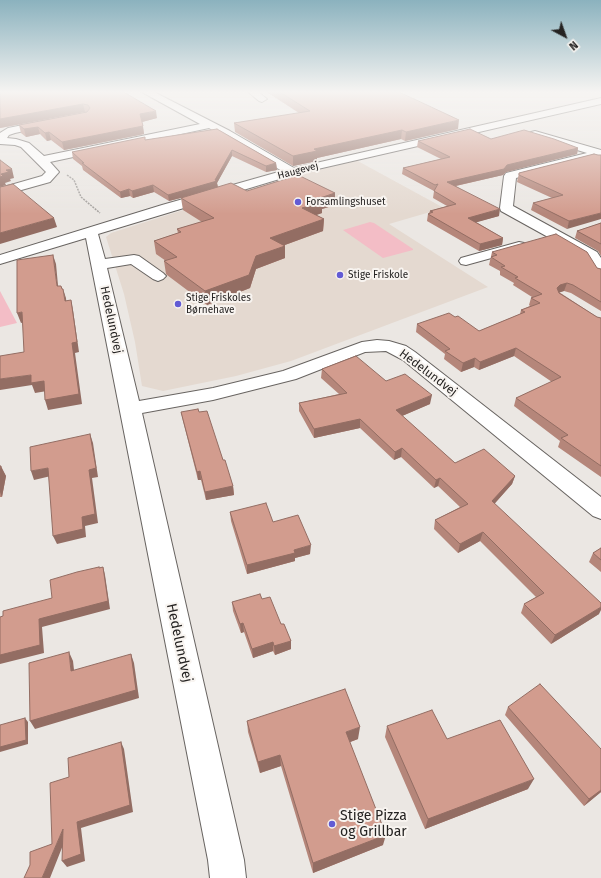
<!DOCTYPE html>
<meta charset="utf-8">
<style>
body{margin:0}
#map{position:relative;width:601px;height:878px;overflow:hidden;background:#ebe7e3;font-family:"Fira Sans",sans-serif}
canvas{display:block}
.north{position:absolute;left:545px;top:16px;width:40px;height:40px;-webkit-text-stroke:3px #f8f4f0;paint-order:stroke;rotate:139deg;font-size:11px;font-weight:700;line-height:16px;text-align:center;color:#252322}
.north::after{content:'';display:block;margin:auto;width:14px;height:18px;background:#252322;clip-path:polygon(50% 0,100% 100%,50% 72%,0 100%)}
</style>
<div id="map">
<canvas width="601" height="878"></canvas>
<div class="north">N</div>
</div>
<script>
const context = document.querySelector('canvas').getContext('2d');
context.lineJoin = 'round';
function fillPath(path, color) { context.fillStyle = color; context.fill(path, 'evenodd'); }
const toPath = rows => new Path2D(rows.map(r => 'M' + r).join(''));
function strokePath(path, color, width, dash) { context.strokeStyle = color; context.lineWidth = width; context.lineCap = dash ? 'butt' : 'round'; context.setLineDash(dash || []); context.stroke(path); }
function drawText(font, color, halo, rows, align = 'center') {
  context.font = font + ' "Fira Sans",sans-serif'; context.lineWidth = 4; context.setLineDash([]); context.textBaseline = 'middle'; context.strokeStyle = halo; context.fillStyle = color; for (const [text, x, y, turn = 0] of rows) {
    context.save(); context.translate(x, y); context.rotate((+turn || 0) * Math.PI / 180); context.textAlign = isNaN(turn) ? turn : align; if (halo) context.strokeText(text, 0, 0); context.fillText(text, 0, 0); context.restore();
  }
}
const built = toPath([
 [356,160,444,208,389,224,488,287,291,361,236,376,163,391,142,386,135,342,124,294,106,237,111,233,246,190]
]);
const green = toPath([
 [370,222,374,223,413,249,413,250,383,258,343,230],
 [0,291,17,323,0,327]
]);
const path = toPath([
 [67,175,74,180,81,197,100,213]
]);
const minor = toPath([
 [140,91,152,91,230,131,294,168,601,98,601,104,296,174,98,234,105,259,134,255,139,256,163,273,166,276,163,279,158,281,153,279,131,264,107,268,139,401,213,388,283,371,362,342,377,340,389,341,406,346,415,352,601,497,601,519,593,516,403,360,386,351,365,352,296,379,213,400,142,413,244,860,246,878,210,878,208,860,86,238,0,264,0,255,162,205,282,171,209,128,50,162,59,172,50,182,0,196,0,188,42,176,46,172,21,147,15,145,0,144,0,133,8,128,48,120,52,121,53,123,52,125,15,133,9,135,7,138,16,139,29,143,44,156,200,124,140,91],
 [247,91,257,91,267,99,262,102,259,101,247,91],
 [535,131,601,150,601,156,594,158,516,178,513,206,597,252,601,258,601,277,596,275,586,258,501,211,500,208,504,176,506,173,587,153,531,136,530,134,531,132,535,131],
 [519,242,524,243,526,246,524,249,466,265,461,264,459,261,461,258,519,242]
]);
const wall = toPath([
 [0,91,122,91,157,118,142,122,144,134,64,150,51,140,47,141,40,134,26,137,21,133,19,125,86,112,85,112,0,128],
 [265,91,397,91,458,129,405,141,401,139,317,158,317,161,293,166,235,132,234,123,299,113],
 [217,129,276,163,277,170,266,172,232,156,217,183,218,187,247,191,335,193,335,205,322,209,322,213,316,215,324,219,323,231,285,245,285,258,256,269,250,288,207,305,167,275,166,274,164,261,166,261,156,254,154,241,178,233,177,229,202,222,183,210,181,198,169,201,154,192,133,198,130,196,121,198,83,170,82,166,73,159,72,152,145,140],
 [491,139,578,148,577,154,506,172,503,175,456,186,499,216,476,222,503,238,502,245,479,251,427,221,428,214,429,213,430,211,447,206,433,198,434,191,402,174,403,168,441,159,417,147,418,141],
 [594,154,567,229,531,210,533,203,552,198,517,182,519,173],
 [601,223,601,256,598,251,575,238,577,231],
 [492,252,597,268,601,269,601,311,571,293,564,291,559,292,597,317,601,318,601,477,558,447,560,441,514,406,516,398,552,382,514,356,479,370,474,367,461,372,444,359,445,354,416,332,417,324,455,317,479,331,520,314,521,310,530,306,529,305,531,298,532,297,513,285,514,283,500,275,500,271,489,265],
 [322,369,386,381,430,404,402,416,455,463,515,476,512,484,494,504,599,614,551,644,521,613,524,604,536,597,480,541,458,553,434,529,435,520,460,507,438,486,434,488,401,457,394,460,360,428,314,438,299,411,299,403,339,394,321,378],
 [181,412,199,412,223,460,233,486,234,495,206,500,201,480,198,480,183,421],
 [0,466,6,476,2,497,0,497],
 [230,512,273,522,310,554,295,558,295,561,247,574,231,521],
 [601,548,601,572,589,562,593,553],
 [262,599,281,624,291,641,291,649,275,655,273,651,253,658,244,632,241,633,233,611,232,602],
 [508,707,601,792,584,806,505,715],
 [247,721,358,739,350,742,383,845,313,873,281,766,260,773,248,732],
 [387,726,447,739,528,789,425,829,385,737]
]);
const shadedWall = toPath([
 [83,104,85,112,0,128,0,119],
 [156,111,157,118,142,122,140,114],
 [459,120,458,129,405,141,406,132],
 [143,126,144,134,64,150,62,142],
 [38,127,40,134,26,137,24,129],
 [402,130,401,139,317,158,317,161,293,166,293,156,314,149],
 [49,132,51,140,47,141,45,133],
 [578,148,577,154,506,172,503,175,446,188,447,182,507,165],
 [232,150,232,156,217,183,218,188,169,201,168,195,215,180],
 [276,163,277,170,266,172,266,166],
 [12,169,14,178,10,179,11,181,5,183,6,185,0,187,0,177,1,174,6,170],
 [153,185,154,192,133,198,132,191],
 [129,189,130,196,121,198,120,192],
 [335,193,335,205,322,209,322,213,302,220,302,208,317,199],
 [500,209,499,216,467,225,468,218],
 [601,213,601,219,567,229,569,221],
 [54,218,57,227,0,244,0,233],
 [324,219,323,231,271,250,270,238],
 [503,238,502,245,479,251,480,244],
 [285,246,285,258,256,269,250,288,207,305,205,291,256,256],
 [53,255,56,264,59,296,57,286],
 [567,283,564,291,558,293,557,288,560,285],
 [63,289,66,298,67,311,65,301],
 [71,300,73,310,79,352,75,353,82,404,48,410,45,400,72,343],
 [22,312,25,322,21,323,17,313],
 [516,348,514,356,479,370,480,362],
 [475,358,474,367,461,372,463,363],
 [31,375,44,381,47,391,35,393,32,385,0,390,0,379],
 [432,395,430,404,395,419,396,410],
 [360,419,360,428,314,438,314,429],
 [90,434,93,443,98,477,92,478,98,523,85,526,86,537,57,544,53,536,82,517],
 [402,448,401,457,394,460,395,452],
 [1,466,6,476,2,497,0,492,0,474],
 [48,468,51,476,34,480,31,471],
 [200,471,201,480,198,480,197,472],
 [515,476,512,484,489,510,492,501],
 [440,478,438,486,434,488,436,480],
 [233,486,234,495,206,500,205,492],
 [483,532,480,541,458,553,460,544],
 [311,545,310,554,295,558,295,561,247,574,247,565,294,550],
 [103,567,105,575,110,609,42,627,44,653,0,664,0,655,39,619],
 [601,607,601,610,599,614,551,644,555,635],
 [243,623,244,632,241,633,240,624],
 [291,641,291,649,275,655,274,646],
 [273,642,273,651,253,658,252,649],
 [69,652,73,661,75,679,71,671],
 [131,654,134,663,139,698,35,729,30,721],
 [25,718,28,722,28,744,0,752,0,747],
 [360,727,358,739,345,744,346,732],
 [121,742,124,749,133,812,81,828,85,861,67,867,62,861,77,822],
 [280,755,281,766,260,773,258,762],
 [534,779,528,789,425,829,428,819],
 [601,790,601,792,584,806,589,799],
 [63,829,67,835,50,878,42,878],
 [386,835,383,845,313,873,313,863]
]);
const building = toPath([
 [0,91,122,91,156,111,140,114,143,126,62,142,49,132,45,133,38,127,24,129,19,125,87,112,90,108,88,105,83,104,0,119,0,91],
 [278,91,397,91,459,120,406,132,402,130,314,149,317,151,293,156,234,123,310,111,278,91],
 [217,129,276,163,266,166,232,150,215,180,217,181,168,195,153,185,132,191,129,189,120,192,82,163,84,163,72,152,145,137,145,140,217,129],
 [470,129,491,139,524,130,554,139,578,148,507,165,504,169,447,182,500,209,468,218,503,238,480,244,428,214,433,212,430,211,456,204,434,191,438,184,435,185,403,168,450,157,418,141,470,129],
 [594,154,598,155,601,155,601,213,569,221,533,203,563,195,519,175,519,173,594,154],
 [0,160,12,169,6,170,9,172,1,174,3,176,0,177,0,160],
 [298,175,335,193,317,199,323,201,302,208,324,219,270,238,285,246,256,256,249,275,205,291,164,261,177,257,154,241,181,232,177,229,214,218,181,198,231,183,247,191,298,175],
 [13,184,54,218,0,233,0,187,13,184],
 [601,223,601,244,577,231,601,223],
 [556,234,587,252,597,268,601,269,601,302,573,285,567,283,560,285,557,288,559,293,597,317,601,318,601,466,561,438,568,435,516,398,561,377,516,348,480,362,475,358,463,363,445,351,450,349,417,324,449,313,455,317,458,316,479,331,525,312,521,310,540,303,531,298,542,294,515,278,518,277,501,267,505,266,491,257,497,255,492,252,556,234],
 [53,255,57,286,61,286,62,289,63,289,65,301,71,300,77,342,72,343,79,394,45,400,44,381,31,383,31,375,0,379,0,356,24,352,22,312,17,313,17,260,53,255],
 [356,356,386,381,405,374,432,395,396,410,455,463,484,449,515,476,492,501,601,603,601,607,555,635,524,604,544,593,483,532,460,544,435,520,468,504,440,478,436,480,402,448,395,452,360,419,314,429,299,403,347,393,322,369,356,356],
 [198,409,199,412,207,411,223,460,225,460,233,486,205,492,200,471,197,472,181,412,198,409],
 [90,434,96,468,89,470,95,514,82,517,83,529,53,536,48,468,31,471,30,447,90,434],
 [0,466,1,466,0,474,0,466],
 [266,503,273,522,298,515,311,545,294,550,295,553,247,565,230,512,266,503],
 [601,548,601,560,593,553,601,548],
 [99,567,99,568,103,567,108,601,39,619,40,645,0,655,0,617,3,616,3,611,52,598,50,580,77,572,99,567],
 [260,594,262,599,270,597,281,624,284,624,291,641,274,646,273,642,252,649,243,623,240,624,232,602,260,594],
 [69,652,71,671,131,654,136,690,30,721,29,663,69,652],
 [540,684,601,749,601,790,589,799,508,707,540,684],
 [345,689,360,727,346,732,386,835,313,863,280,755,258,762,247,721,345,689],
 [432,710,447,739,500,720,534,779,428,819,387,726,432,710],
 [25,718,26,740,0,747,0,725,25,718],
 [121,742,130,805,77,822,81,854,62,861,63,829,42,878,24,878,30,865,30,852,52,844,50,783,69,777,68,758,121,742]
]);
const markers = [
 [298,202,4,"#625bd4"],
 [340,275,4,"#625bd4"],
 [178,304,4,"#625bd4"],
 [332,824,4,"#625bd4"]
];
const farStreetnames = [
 ["Haugevej",298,171,-15]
];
const farPoinames = [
 ["Forsamlingshuset",306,202],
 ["Stige Friskole",348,275],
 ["Stige Friskoles",186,298],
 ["Børnehave",186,310]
];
const streetNames = [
 ["Hedelundvej",111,320,78],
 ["Hedelundvej",428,373,37]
];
const nearStreetnames = [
 ["Hedelundvej",179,643,78]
];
const nearPoinames = [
 ["Stige Pizza",340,816],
 ["og Grillbar",340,832]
];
fillPath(built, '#e4d9d0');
fillPath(green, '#f3bdc6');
strokePath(minor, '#686461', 2);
strokePath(path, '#a4a19e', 1.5, [2, 1]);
fillPath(minor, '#fff');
fillPath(wall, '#b5867a');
fillPath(shadedWall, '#936d63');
fillPath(building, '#d29c8e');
strokePath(building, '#936d63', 1);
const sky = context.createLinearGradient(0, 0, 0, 214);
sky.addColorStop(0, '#8bb2be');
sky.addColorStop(0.43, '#f6f4f2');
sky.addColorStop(1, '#f6f4f200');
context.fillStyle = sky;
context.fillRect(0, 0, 601, 214);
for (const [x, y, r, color] of markers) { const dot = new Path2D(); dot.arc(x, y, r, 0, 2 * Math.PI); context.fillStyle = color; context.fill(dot); strokePath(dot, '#f8f4f0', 1.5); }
drawText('10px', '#252322', '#f8f4f0', farStreetnames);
drawText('10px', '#252322', '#f8f4f0', farPoinames, 'left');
drawText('12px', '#252322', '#f8f4f0', streetNames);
drawText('14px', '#252322', '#f8f4f0', nearStreetnames);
drawText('14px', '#252322', '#f8f4f0', nearPoinames, 'left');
</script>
